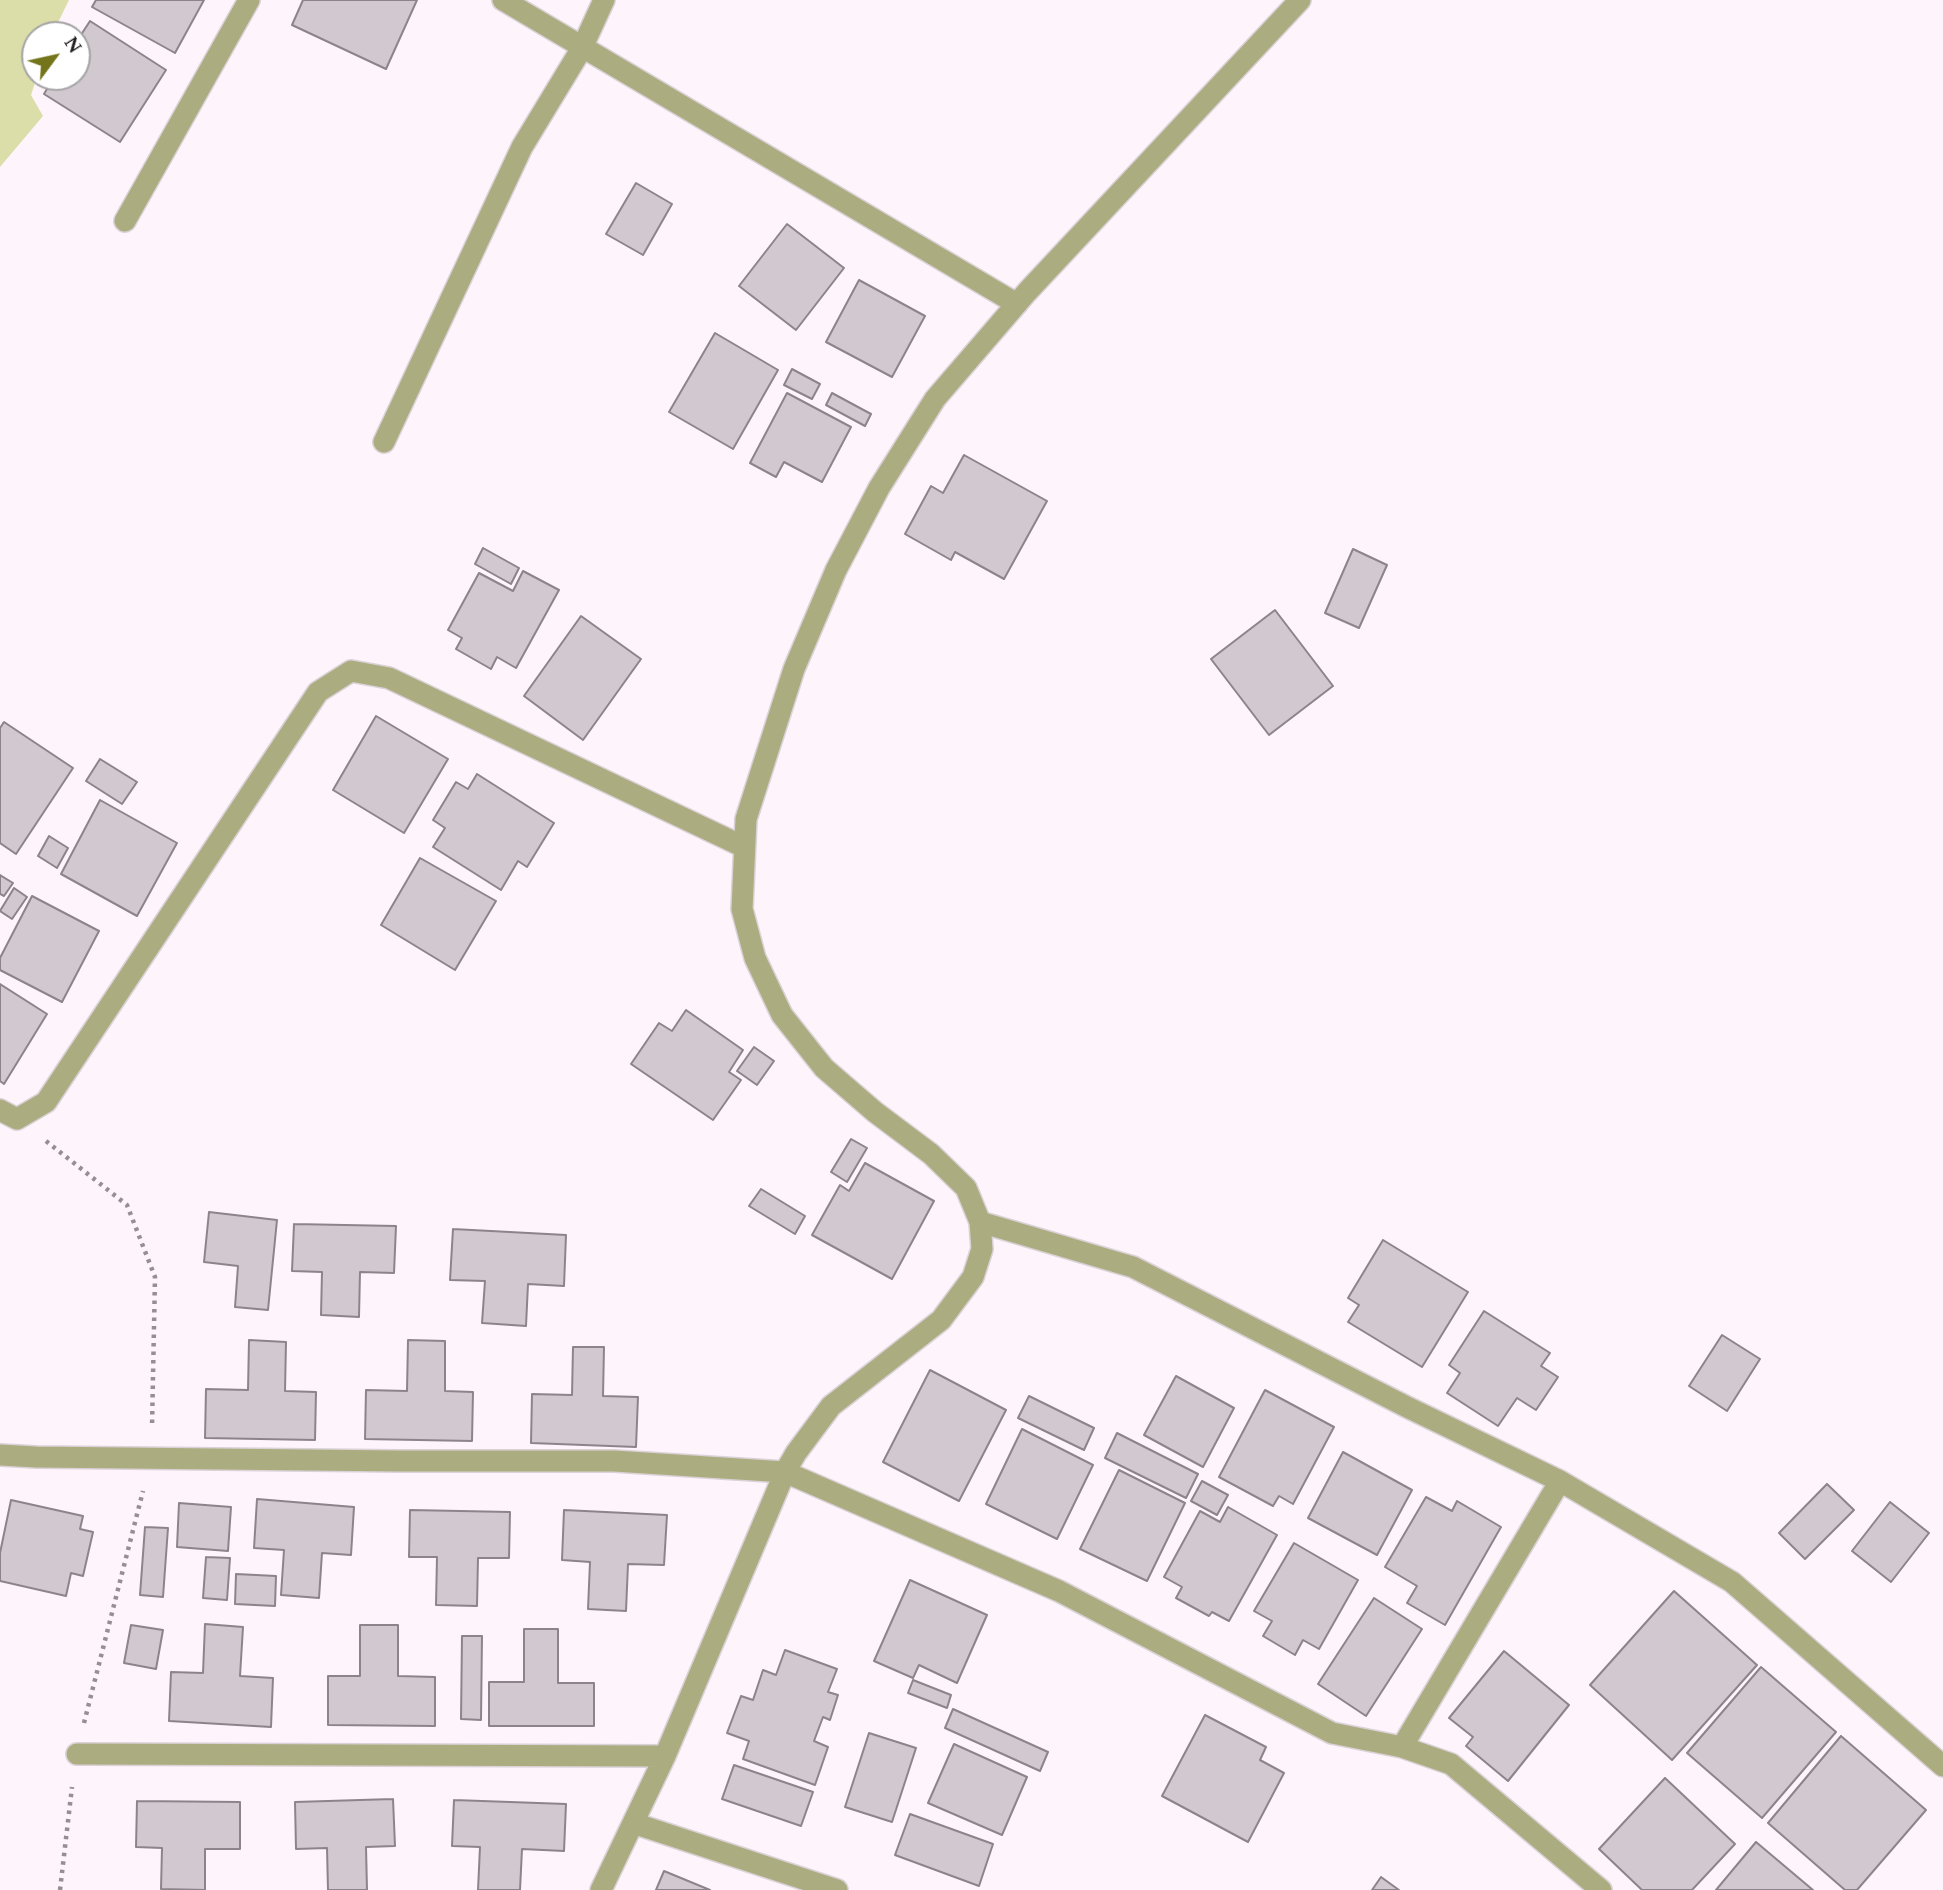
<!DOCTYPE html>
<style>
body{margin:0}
#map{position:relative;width:1943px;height:1890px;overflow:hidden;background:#fef4fb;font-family:Spectral,serif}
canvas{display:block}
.north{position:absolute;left:21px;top:21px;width:70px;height:70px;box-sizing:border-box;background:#fff;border:2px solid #a6a5a6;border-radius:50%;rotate:57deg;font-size:19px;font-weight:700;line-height:28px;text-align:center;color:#211e20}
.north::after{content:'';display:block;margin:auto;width:24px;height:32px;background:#74751b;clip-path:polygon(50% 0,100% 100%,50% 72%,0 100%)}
</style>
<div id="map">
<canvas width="1943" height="1890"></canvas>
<div class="north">N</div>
</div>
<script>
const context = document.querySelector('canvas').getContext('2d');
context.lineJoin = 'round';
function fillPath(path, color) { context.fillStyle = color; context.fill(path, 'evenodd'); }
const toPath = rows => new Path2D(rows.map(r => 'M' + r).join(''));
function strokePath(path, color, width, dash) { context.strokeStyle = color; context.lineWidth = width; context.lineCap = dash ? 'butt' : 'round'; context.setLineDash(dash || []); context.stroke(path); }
const green = toPath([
 [0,0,69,0,52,35,35,35,35,77,37,77,31,95,43,116,0,167]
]);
const building = toPath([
 [96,0,204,0,175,53,92,7,96,0],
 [303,0,417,0,386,69,292,25,303,0],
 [90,21,166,70,120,142,44,94,54,77,77,77,77,41,90,21],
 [636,183,672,204,643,255,606,234,636,183],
 [787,224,844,268,796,330,739,286,787,224],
 [859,280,925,316,892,377,826,342,859,280],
 [715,333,778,370,733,449,669,412,715,333],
 [792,369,820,384,812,399,784,385,792,369],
 [787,393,851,427,822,482,784,462,776,477,750,463,787,393],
 [832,393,871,414,865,426,826,405,832,393],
 [964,455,1047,501,1004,579,955,552,951,560,905,534,931,486,943,493,964,455],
 [483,548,519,568,511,584,475,564,483,548],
 [1353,549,1387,565,1359,628,1325,613,1353,549],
 [523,571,559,590,516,668,497,657,491,669,456,649,462,638,448,630,479,573,513,591,523,571],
 [1275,610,1333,686,1269,735,1211,659,1275,610],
 [581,616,641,659,583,740,524,696,581,616],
 [376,716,448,759,404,833,333,790,376,716],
 [4,722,73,768,16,854,0,843,0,728,4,722],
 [100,759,137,782,122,804,86,781,100,759],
 [477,774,554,823,527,867,518,861,501,890,433,847,445,828,433,820,456,782,468,789,477,774],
 [100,800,177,843,137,916,61,874,100,800],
 [49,836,68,848,57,868,38,856,49,836],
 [420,858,496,901,455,970,381,925,420,858],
 [0,875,13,883,4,896,0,894,0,875],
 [14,888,27,897,12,919,0,911,14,888],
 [32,896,99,931,62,1002,0,970,0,958,32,896],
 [0,984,47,1014,4,1084,0,1081,0,984],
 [686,1010,743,1050,729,1072,741,1080,713,1120,631,1064,659,1023,672,1031,686,1010],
 [754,1047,774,1061,757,1085,737,1071,754,1047],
 [851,1139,867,1148,847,1182,831,1172,851,1139],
 [865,1163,934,1201,892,1279,812,1235,840,1185,849,1191,865,1163],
 [761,1189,805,1216,795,1234,749,1206,761,1189],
 [209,1212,277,1220,268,1310,235,1307,238,1266,204,1262,209,1212],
 [294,1224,396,1226,394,1273,360,1272,359,1317,321,1315,322,1272,292,1271,294,1224],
 [453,1229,566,1235,564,1286,528,1284,526,1326,482,1323,485,1281,450,1280,453,1229],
 [1383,1240,1468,1292,1422,1367,1348,1322,1359,1305,1348,1298,1383,1240],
 [1484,1311,1550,1353,1541,1366,1558,1377,1536,1410,1517,1398,1498,1426,1447,1393,1460,1373,1449,1365,1484,1311],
 [1722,1335,1760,1359,1727,1411,1689,1386,1722,1335],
 [249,1340,286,1342,285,1391,316,1392,315,1440,205,1438,206,1389,248,1390,249,1340],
 [408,1340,445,1341,445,1391,473,1392,472,1441,365,1439,366,1390,407,1391,408,1340],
 [573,1347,604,1347,603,1396,638,1397,636,1447,531,1443,532,1394,572,1395,573,1347],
 [930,1370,1006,1410,959,1501,883,1462,930,1370],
 [1176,1376,1234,1408,1203,1467,1144,1435,1176,1376],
 [1265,1390,1334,1427,1293,1504,1279,1496,1273,1506,1219,1477,1265,1390],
 [1029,1396,1094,1428,1084,1450,1018,1418,1029,1396],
 [1022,1429,1093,1465,1057,1539,986,1504,1022,1429],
 [1117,1433,1198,1474,1186,1498,1105,1458,1117,1433],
 [1343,1452,1412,1490,1377,1555,1308,1518,1343,1452],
 [1119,1470,1185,1503,1147,1581,1080,1549,1119,1470],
 [1202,1481,1228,1495,1217,1515,1191,1501,1202,1481],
 [1827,1484,1854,1510,1805,1559,1779,1533,1827,1484],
 [1426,1497,1452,1511,1457,1501,1501,1527,1445,1625,1407,1603,1417,1586,1385,1567,1426,1497],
 [257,1499,354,1507,351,1555,322,1553,319,1598,281,1595,284,1550,254,1548,257,1499],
 [11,1500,83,1516,80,1529,93,1532,83,1576,71,1573,66,1596,0,1581,0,1553,11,1500],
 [1890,1502,1929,1533,1891,1582,1852,1551,1890,1502],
 [179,1503,231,1507,228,1551,177,1547,179,1503],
 [1228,1507,1277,1535,1229,1621,1212,1612,1209,1616,1176,1598,1182,1587,1164,1577,1200,1511,1220,1522,1228,1507],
 [410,1510,510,1512,509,1558,478,1558,477,1606,436,1605,437,1557,409,1557,410,1510],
 [564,1510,667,1515,664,1565,628,1564,626,1611,588,1609,590,1562,562,1560,564,1510],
 [145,1527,168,1528,163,1597,140,1595,145,1527],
 [1294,1543,1358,1580,1319,1649,1303,1640,1295,1655,1263,1636,1272,1621,1254,1611,1294,1543],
 [206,1557,230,1558,227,1600,203,1598,206,1557],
 [236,1574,276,1576,275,1606,235,1604,236,1574],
 [910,1580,987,1615,957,1683,919,1665,913,1678,874,1661,910,1580],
 [1674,1591,1757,1665,1672,1760,1590,1685,1674,1591],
 [1374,1598,1422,1629,1366,1716,1318,1684,1374,1598],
 [205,1624,243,1627,240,1676,273,1678,271,1727,169,1721,171,1672,203,1673,205,1624],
 [131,1625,163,1630,156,1669,124,1663,131,1625],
 [360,1625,398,1625,398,1676,435,1677,435,1726,328,1725,328,1676,360,1676,360,1625],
 [524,1629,558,1629,558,1683,594,1683,594,1726,489,1726,489,1682,524,1682,524,1629],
 [462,1636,482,1636,481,1720,461,1719,462,1636],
 [785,1650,837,1669,828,1692,838,1695,830,1720,823,1717,814,1741,828,1747,815,1785,743,1759,749,1741,727,1733,741,1696,753,1700,763,1670,776,1675,785,1650],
 [1504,1651,1569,1705,1508,1781,1466,1746,1473,1737,1449,1718,1504,1651],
 [1761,1667,1836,1732,1762,1818,1687,1753,1761,1667],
 [913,1680,951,1695,947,1708,908,1693,913,1680],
 [953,1709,1048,1752,1040,1771,945,1728,953,1709],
 [1205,1715,1266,1747,1260,1760,1284,1773,1248,1842,1162,1796,1205,1715],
 [869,1733,916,1748,892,1822,845,1807,869,1733],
 [1841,1736,1926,1810,1857,1890,1845,1890,1768,1823,1841,1736],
 [954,1744,1027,1777,1002,1835,928,1803,954,1744],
 [734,1765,813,1792,801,1826,722,1799,734,1765],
 [1665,1778,1735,1844,1692,1890,1642,1890,1599,1849,1665,1778],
 [393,1799,395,1846,366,1847,367,1890,328,1890,327,1848,296,1849,295,1802,393,1799],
 [454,1800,566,1804,564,1851,522,1849,520,1890,478,1890,480,1847,452,1846,454,1800],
 [137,1801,240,1802,240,1849,205,1849,205,1890,161,1889,162,1848,136,1847,137,1801],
 [910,1814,993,1844,979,1886,895,1855,910,1814],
 [1756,1842,1813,1890,1716,1890,1756,1842],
 [664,1871,710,1890,656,1890,664,1871],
 [1381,1877,1399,1890,1372,1890,1381,1877]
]);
const path = toPath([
 [46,1141,127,1205,155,1277,152,1427],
 [84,1723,143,1491],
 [60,1890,72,1787]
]);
const minor = toPath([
 [503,0,1017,304],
 [125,221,249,0],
 [384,442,522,147,582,48,604,0],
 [0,1110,17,1119,46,1102,318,692,351,671,389,678,744,847],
 [980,1222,1133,1267,1407,1407,1560,1481,1732,1582,1943,1766],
 [0,1455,36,1457,399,1461,614,1461,785,1472,1059,1591,1332,1733,1402,1747,1451,1764,1601,1890],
 [1402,1747,1560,1481],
 [77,1754,665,1756],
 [633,1823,837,1890],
 [601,1890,665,1756,785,1472,796,1453,831,1406,941,1320,973,1277,982,1249,980,1222,966,1188,931,1154,875,1112,824,1068,782,1015,755,958,742,909,746,819,794,669,836,570,879,488,935,399,1027,292,1300,0]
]);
fillPath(green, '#dbdea9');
fillPath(building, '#d2c8cf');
strokePath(building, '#8d848b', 2);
strokePath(minor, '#dbd2d8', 24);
strokePath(path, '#958e93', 4.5, [3.5, 5]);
strokePath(minor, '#abad81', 21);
</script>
